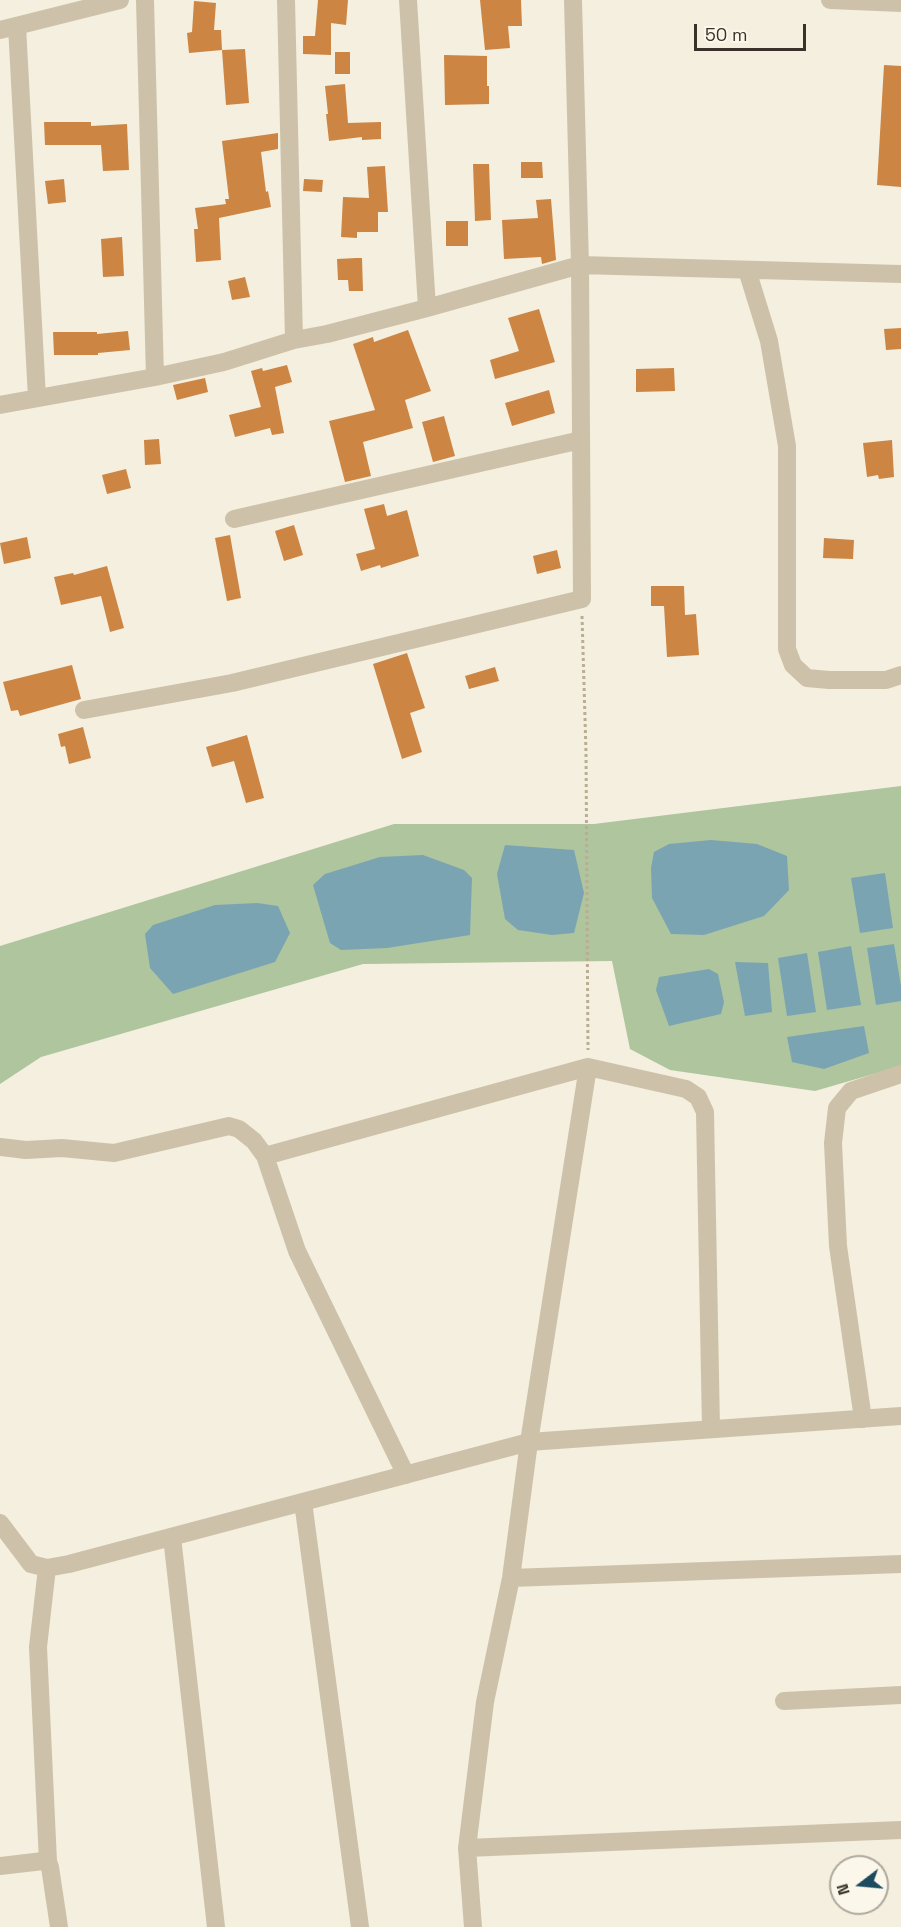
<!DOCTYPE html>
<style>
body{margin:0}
#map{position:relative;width:901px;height:1927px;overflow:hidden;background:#f4efde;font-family:"Space Grotesk",sans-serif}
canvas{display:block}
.north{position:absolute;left:829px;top:1855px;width:60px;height:60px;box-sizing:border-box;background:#fbf8eb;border:2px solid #aea99d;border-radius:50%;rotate:254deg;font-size:16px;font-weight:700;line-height:24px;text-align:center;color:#3a3229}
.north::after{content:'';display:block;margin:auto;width:21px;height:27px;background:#1c4a5f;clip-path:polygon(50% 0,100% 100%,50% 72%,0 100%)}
.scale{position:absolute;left:694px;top:24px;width:112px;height:27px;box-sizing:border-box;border:3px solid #3a3229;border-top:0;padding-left:8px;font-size:18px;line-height:21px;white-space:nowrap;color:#3a3229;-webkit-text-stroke:4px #fbf8eb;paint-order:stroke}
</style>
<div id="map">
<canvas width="901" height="1927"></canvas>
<div class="north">N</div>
<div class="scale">50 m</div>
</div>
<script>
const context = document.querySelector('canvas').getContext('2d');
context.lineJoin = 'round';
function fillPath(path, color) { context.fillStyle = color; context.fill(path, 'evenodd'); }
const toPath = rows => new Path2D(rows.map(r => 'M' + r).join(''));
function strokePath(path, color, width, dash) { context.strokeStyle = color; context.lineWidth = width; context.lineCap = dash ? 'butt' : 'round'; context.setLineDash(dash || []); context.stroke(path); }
const green = toPath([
 [901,786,901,1066,815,1091,670,1070,630,1049,612,961,363,964,41,1057,0,1084,0,946,394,824,594,824]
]);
const water = toPath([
 [711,840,757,844,787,856,789,890,764,916,704,935,671,934,652,898,651,868,654,852,669,844],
 [505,845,574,850,584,893,574,933,552,935,518,930,505,919,497,874],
 [423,855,464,870,472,878,470,935,387,948,341,950,330,943,313,885,325,874,380,857],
 [885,873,893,928,860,933,851,878],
 [257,903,278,906,290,933,275,962,173,994,150,968,145,934,153,925,215,905],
 [894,944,901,986,901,1001,876,1005,867,948],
 [851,946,861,1005,827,1010,818,952],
 [807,953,816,1012,787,1016,778,958],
 [735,962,768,963,772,1012,745,1016],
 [709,969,718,974,724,1002,721,1014,669,1026,656,990,659,977],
 [864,1026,869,1053,824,1069,792,1062,787,1037]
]);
const building = toPath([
 [318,0,348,0,346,25,331,23,331,55,303,54,303,36,315,36],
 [480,0,521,0,522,26,508,26,510,48,485,50],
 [194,1,216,3,214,30,221,30,222,50,189,53,187,33,192,32],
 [245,49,249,103,226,105,222,50],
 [335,52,350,52,350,74,335,74],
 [444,55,487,56,487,86,489,86,489,104,445,105],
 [884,65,901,66,901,187,877,185],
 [345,84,348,123,381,122,381,139,362,140,362,137,329,141,326,114,328,114,325,86],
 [44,122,91,122,91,126,127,124,129,170,103,171,101,145,45,145],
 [278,133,278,149,261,152,266,192,268,191,271,207,219,218,221,260,196,262,194,229,198,229,195,208,226,204,225,199,229,199,222,141],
 [521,162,542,162,543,178,521,178],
 [473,164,489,164,491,220,475,221],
 [385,166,388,212,378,212,378,232,357,232,357,238,341,237,343,197,369,198,367,167],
 [64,179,66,202,48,204,45,181],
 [304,179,323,180,322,192,303,191],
 [551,199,556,260,542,264,541,257,504,259,502,220,538,218,536,200],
 [446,221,468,221,468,246,446,246],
 [122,237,124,276,103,277,101,239],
 [356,258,362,258,363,291,349,291,348,280,338,280,337,259],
 [245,277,250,297,232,300,228,281],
 [539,309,555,362,495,379,490,360,519,351,508,318],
 [901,328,901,349,886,350,884,329],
 [408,330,431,391,405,400,413,428,363,442,371,476,345,482,329,421,375,410,353,344,373,337,374,342],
 [128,331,130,350,98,353,98,355,54,355,53,332,97,332,97,334],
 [287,365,292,382,275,387,284,433,272,435,270,428,235,437,229,415,261,407,251,371,262,368,263,371],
 [674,368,675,391,636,392,636,369],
 [205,378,208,392,177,400,173,385],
 [549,390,555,413,512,426,505,403],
 [444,416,455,456,433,462,422,422],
 [159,439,161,464,145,465,144,440],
 [892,440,894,477,879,479,878,475,867,477,863,443],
 [126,469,131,488,107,494,102,475],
 [384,504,387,516,407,510,419,556,381,568,380,565,361,571,356,554,375,549,364,509],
 [294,525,303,555,284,561,275,531],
 [230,535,241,598,227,601,215,538],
 [27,537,31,558,4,564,0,543],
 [824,538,854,540,853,559,823,558],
 [557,550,561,568,537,574,533,556],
 [107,566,124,628,110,632,101,596,61,605,54,577,73,573,74,575],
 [651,586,684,586,685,615,696,614,699,655,667,657,664,606,651,606],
 [407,653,425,708,410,713,422,752,402,759,373,664],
 [72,665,81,699,20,716,18,710,11,711,3,682],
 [495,667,499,681,469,689,465,676],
 [83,727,91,758,69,764,65,746,61,747,58,734],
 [247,735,264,798,246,803,234,761,212,767,206,747]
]);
const path = toPath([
 [582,616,586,752,588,1050]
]);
const street = toPath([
 [145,0,155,377],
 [286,0,294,340],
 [408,0,427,308],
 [830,0,901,3],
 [17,26,37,398],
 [0,30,120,0],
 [747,270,769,341,787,446,787,649,793,665,807,678,829,680,886,680,901,675],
 [0,405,155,377,224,362,294,340,327,334,427,308,580,265,901,274],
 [234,519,581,440],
 [84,710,232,683,582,599,580,265,573,0],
 [0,1147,26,1150,62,1148,114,1153,229,1126,239,1129,254,1141,265,1156,297,1251,406,1475],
 [265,1156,588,1067,686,1089,698,1097,705,1112,711,1429],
 [863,1419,838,1246,833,1143,837,1108,851,1091,901,1074],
 [303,1502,360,1927],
 [0,1523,31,1564,47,1568,69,1564,529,1442,901,1416],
 [172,1537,216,1927],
 [47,1568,38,1647,48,1862,50,1867,59,1927],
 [511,1578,901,1564],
 [784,1701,901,1695],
 [467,1848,901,1830],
 [0,1866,43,1861,48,1862],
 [473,1927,467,1848,485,1702,511,1578,529,1442,588,1067]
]);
fillPath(green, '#aec59d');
fillPath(water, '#7ba4b3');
fillPath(building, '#cd8543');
strokePath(path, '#b9ad93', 3, [3, 3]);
strokePath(street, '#cdc2a9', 18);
</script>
